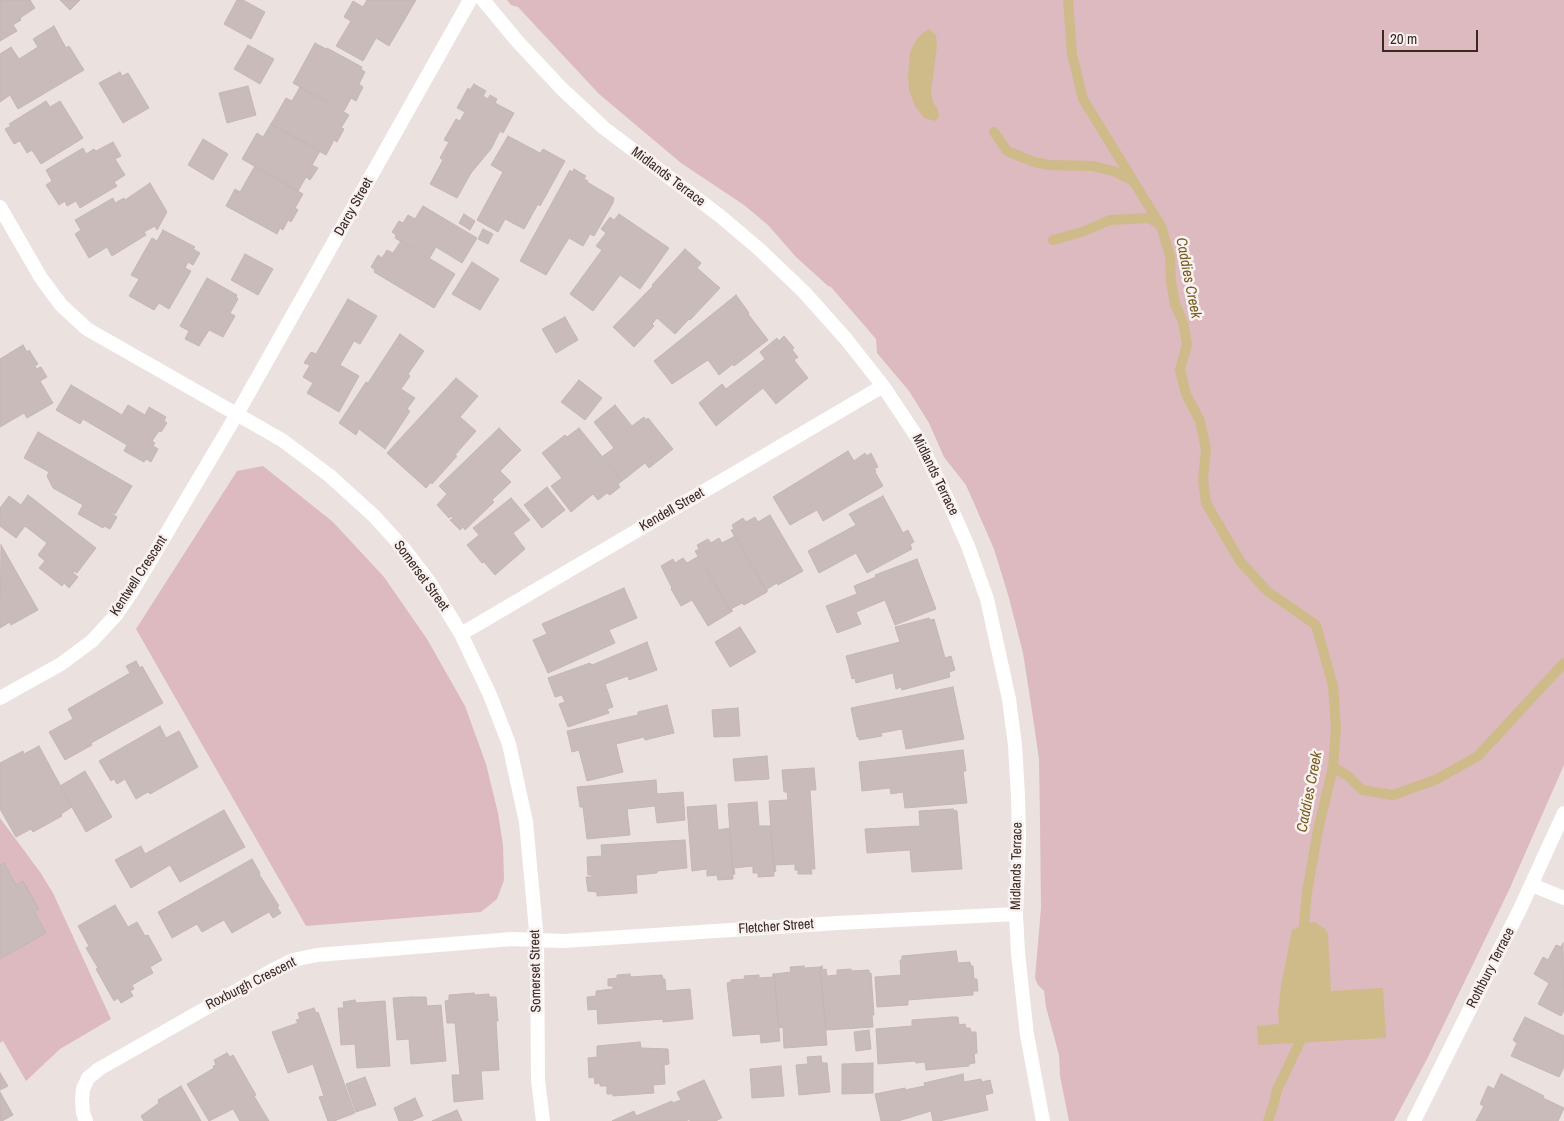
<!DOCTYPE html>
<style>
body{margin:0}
#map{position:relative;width:1564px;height:1121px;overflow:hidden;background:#ebe2e0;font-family:"Archivo Narrow",sans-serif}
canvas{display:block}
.scale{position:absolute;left:1382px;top:30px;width:96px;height:22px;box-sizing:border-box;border:2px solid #3b2921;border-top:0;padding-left:6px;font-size:15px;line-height:18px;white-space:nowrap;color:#3b2921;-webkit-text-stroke:4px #f8f1f1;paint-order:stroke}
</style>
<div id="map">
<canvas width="1564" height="1121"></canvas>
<div class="scale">20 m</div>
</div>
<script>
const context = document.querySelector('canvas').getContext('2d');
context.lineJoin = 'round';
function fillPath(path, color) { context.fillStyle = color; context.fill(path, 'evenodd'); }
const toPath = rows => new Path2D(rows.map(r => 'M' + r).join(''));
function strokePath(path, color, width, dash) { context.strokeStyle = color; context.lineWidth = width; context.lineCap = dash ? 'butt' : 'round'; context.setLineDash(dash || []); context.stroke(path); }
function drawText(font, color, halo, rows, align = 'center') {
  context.font = font + ' "Archivo Narrow",sans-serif'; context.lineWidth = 5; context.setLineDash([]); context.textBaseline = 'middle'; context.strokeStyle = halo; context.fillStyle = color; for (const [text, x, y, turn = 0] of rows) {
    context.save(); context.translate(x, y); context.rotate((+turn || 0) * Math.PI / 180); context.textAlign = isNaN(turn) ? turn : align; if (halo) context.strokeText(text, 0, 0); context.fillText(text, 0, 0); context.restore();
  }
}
const green = toPath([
 [507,0,1564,0,1564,765,1509,890,1427,1059,1394,1121,1069,1121,1060,1076,1059,1055,1046,1007,1044,991,1038,985,1035,978,1041,908,1040,821,1039,759,1032,711,1023,653,1009,598,994,549,966,485,944,457,929,423,909,391,877,353,876,339,831,287,828,286,796,257,768,225,744,205,681,163,599,94,518,7,511,5],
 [263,466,333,522,384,577,427,639,465,706,486,764,498,813,503,845,504,880,497,899,481,912,306,926,136,629,237,471],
 [0,818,40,872,53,893,111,1019,60,1049,26,1081,3,1041,0,1043]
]);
const water = toPath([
 [929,29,936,35,937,46,931,92,933,102,938,110,939,116,935,121,924,118,915,106,909,90,908,74,910,53,915,42,921,34],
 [1315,922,1325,929,1328,934,1331,991,1383,988,1386,1038,1258,1045,1257,1026,1279,1024,1278,1012,1281,986,1292,930,1304,924]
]);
const stream = toPath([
 [1068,0,1072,54,1083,99,1161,226,1170,256,1171,282,1175,304,1183,322,1187,344,1180,370,1186,394,1200,421,1206,449,1203,479,1206,503,1240,561,1267,591,1316,625,1333,686,1336,728,1333,767,1318,830,1307,892,1304,924,1305,938],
 [994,132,1007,151,1034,162,1049,165,1093,166,1116,172,1133,181],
 [1053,240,1082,232,1110,220,1149,218,1159,224],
 [1333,767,1348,776,1362,790,1393,795,1435,780,1478,756,1564,663],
 [1268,1121,1274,1103,1277,1090,1305,1031]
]);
const building = toPath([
 [0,0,30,0,35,8,20,18,21,20,13,25,17,31,0,41,0,0],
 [60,0,80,0,70,10,60,0],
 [237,0,243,0,265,12,251,39,224,24,237,0],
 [367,0,416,0,389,46,376,38,363,61,336,46,351,21,344,17,353,1,363,7,367,0],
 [54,26,66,48,69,46,84,70,18,109,10,95,0,102,0,54,11,47,19,59,38,47,33,39,54,26],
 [315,43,326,49,327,48,362,67,361,69,365,72,359,84,363,87,356,101,351,98,344,111,293,83,315,43],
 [248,45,274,59,260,84,234,69,248,45],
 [120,72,122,76,128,73,149,108,123,123,99,83,120,72],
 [474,84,486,91,483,96,488,99,490,95,497,99,495,103,514,113,503,133,500,131,491,149,471,173,457,198,430,184,443,160,440,158,449,142,444,140,456,119,460,121,465,112,457,108,468,88,470,90,474,84],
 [248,86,256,115,227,123,219,93,248,86],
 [300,87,349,115,341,128,344,129,337,142,334,140,326,155,271,124,286,98,292,101,300,87],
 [46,101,50,107,60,101,83,138,41,164,32,150,27,153,20,141,14,144,5,129,11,126,9,124,46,101],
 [271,124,320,151,312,165,318,168,310,180,306,177,298,191,242,159,257,133,263,137,271,124],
 [508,136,540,153,543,149,565,161,540,206,538,204,524,229,505,219,498,232,477,220,503,172,491,165,508,136],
 [203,139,228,154,213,180,188,165,203,139],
 [113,142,121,156,115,159,125,175,114,182,117,186,80,208,76,201,67,206,65,201,59,205,46,185,52,181,46,170,83,148,86,154,94,149,96,151,113,142],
 [255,166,303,194,295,208,298,210,291,222,288,220,283,230,280,228,277,234,226,206,235,189,240,192,255,166],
 [574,169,586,176,584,179,588,181,587,182,614,198,613,203,594,236,590,234,583,246,569,238,546,275,520,261,570,170,572,172,574,169],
 [150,183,167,212,157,230,155,226,144,232,146,235,112,256,107,247,89,258,75,234,81,230,75,220,113,198,115,203,124,198,125,200,150,183],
 [423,206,477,238,462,263,436,247,429,259,395,238,396,235,392,232,399,221,403,223,408,215,415,219,423,206],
 [464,214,475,221,470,230,459,223,464,214],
 [619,214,669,248,640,289,620,275,593,311,570,294,602,250,596,246,606,233,601,229,610,217,614,220,619,214],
 [483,229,493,234,488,244,478,239,483,229],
 [163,230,195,247,193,249,200,253,193,265,188,262,185,268,191,271,169,309,159,303,154,310,129,296,139,279,131,275,152,238,157,241,163,230],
 [401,241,455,274,434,308,374,272,375,270,371,267,378,255,382,258,387,250,393,253,401,241],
 [685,249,701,263,697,268,720,288,690,320,689,319,675,334,657,318,652,324,654,326,634,347,613,327,653,286,652,285,685,249],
 [245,254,273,269,258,295,231,280,245,254],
 [472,262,499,279,480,310,452,294,472,262],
 [207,278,237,295,236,297,238,299,230,313,235,316,223,337,209,330,199,346,185,339,189,331,180,326,207,278],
 [736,295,749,313,748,314,768,340,734,366,733,364,719,375,708,360,672,384,654,361,736,295],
 [348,299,377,316,360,344,354,341,340,365,359,376,339,412,307,393,313,383,303,377,310,365,304,363,311,352,316,354,348,299],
 [565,317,578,340,556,353,542,329,565,317],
 [400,334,424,351,408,374,410,376,401,389,415,398,407,409,410,411,385,449,359,429,356,435,339,423,366,382,368,383,400,334],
 [784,336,794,348,792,350,798,357,794,360,808,378,776,404,763,388,716,426,699,403,722,384,726,389,765,359,760,352,777,338,779,341,784,336],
 [23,345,27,352,29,350,38,364,35,366,36,369,41,367,47,377,40,381,53,403,27,418,24,413,0,427,0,359,23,345],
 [456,378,478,396,460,417,476,431,455,455,457,456,432,484,431,482,426,488,387,453,456,378],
 [579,380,602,398,585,420,561,402,579,380],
 [71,385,122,415,128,405,145,415,149,407,166,417,164,421,167,423,161,432,159,431,152,441,155,443,153,446,158,449,151,462,146,459,144,462,124,451,127,445,83,419,80,424,56,410,71,385],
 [615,405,632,426,644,417,646,420,648,418,673,449,649,468,645,463,622,481,603,456,614,448,594,422,615,405],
 [499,428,521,450,500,471,511,482,492,500,494,502,465,530,463,527,460,530,450,520,453,518,451,516,449,518,437,505,447,494,439,486,499,428],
 [579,428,622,481,618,484,620,487,610,495,607,493,598,500,593,494,571,512,551,486,562,478,542,453,565,435,567,437,579,428],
 [38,432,132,486,115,514,112,512,112,514,117,517,110,529,104,526,103,528,78,514,83,505,53,488,47,476,49,472,24,458,38,432],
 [848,451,854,461,865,453,867,456,871,453,878,467,874,469,876,471,875,472,883,486,823,521,817,510,790,525,773,497,848,451],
 [547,487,565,510,542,528,524,505,547,487],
 [28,495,96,548,77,573,74,571,73,573,78,577,69,588,64,583,62,586,39,568,45,561,38,555,47,543,25,526,16,538,0,526,0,508,9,496,21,505,28,495],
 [883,496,903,533,908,530,914,542,910,544,912,549,867,573,856,553,819,573,808,551,856,525,849,514,883,496],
 [511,498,530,520,513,533,525,549,495,575,484,562,482,563,467,545,479,535,473,528,511,498],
 [770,515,803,571,778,585,777,583,767,589,767,592,731,530,734,529,732,525,743,518,746,522,755,517,758,522,770,515],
 [735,536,767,592,744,605,742,603,731,609,733,611,731,612,695,551,699,549,697,545,708,539,711,543,719,538,722,543,735,536],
 [1,545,38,610,11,625,10,622,0,628,1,545],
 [699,556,731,612,708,626,692,600,681,606,671,589,672,588,661,566,673,559,675,563,683,558,687,563,699,556],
 [917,559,936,609,895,625,885,600,856,612,861,624,837,633,826,606,857,594,854,586,876,577,875,575,917,559],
 [624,588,637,618,609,630,615,643,548,673,533,640,547,634,542,624,624,588],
 [929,618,930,620,934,619,945,658,951,656,955,670,949,672,950,677,902,690,901,687,896,689,893,673,856,683,855,678,852,679,846,656,900,642,895,627,929,618],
 [740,627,756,652,730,667,715,642,740,627],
 [647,642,657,670,629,680,628,676,605,684,613,707,607,709,609,713,568,727,559,704,565,702,562,695,555,697,548,678,590,663,592,665,647,642],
 [136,661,140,668,142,666,163,703,91,743,92,745,65,760,49,732,73,719,68,709,130,673,126,666,136,661],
 [953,687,964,739,906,749,902,729,881,733,882,736,859,740,859,737,857,737,851,708,953,687],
 [667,705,674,733,645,740,644,737,616,744,623,772,587,781,579,750,572,752,567,731,638,715,638,712,667,705],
 [738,708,740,736,714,737,712,710,738,708],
 [160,726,166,738,179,731,198,767,150,794,148,792,136,799,125,779,117,784,114,779,111,781,99,761,160,726],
 [39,746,72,807,61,814,62,816,33,832,31,829,16,837,0,809,0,763,23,751,24,754,39,746],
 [963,750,966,771,963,771,967,803,905,808,903,792,891,794,890,788,862,791,859,762,963,750],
 [767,756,769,779,735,781,733,759,767,756],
 [814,768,816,790,810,790,815,869,811,869,812,874,798,874,798,870,795,870,795,864,775,865,776,871,774,872,769,801,788,800,787,792,784,792,782,770,814,768],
 [85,771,112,817,86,832,60,786,85,771],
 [656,780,657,794,683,792,685,820,657,823,655,806,627,809,630,835,587,839,583,807,580,807,577,787,656,780],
 [757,802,759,826,771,826,774,876,758,877,758,873,753,873,753,866,734,868,735,874,733,874,728,804,757,802],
 [716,805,718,830,730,828,733,879,718,880,717,875,707,876,707,869,692,871,687,807,716,805],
 [953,809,953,810,957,811,962,869,912,872,910,850,867,853,865,829,920,826,919,811,953,809],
 [224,810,245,847,180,882,170,865,131,888,115,860,141,846,145,854,224,810],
 [685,840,687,868,657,871,657,873,636,875,637,893,597,896,597,892,588,891,586,877,592,877,592,875,588,875,587,857,602,856,601,845,685,840],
 [252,859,260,873,259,874,279,906,277,907,281,913,273,918,269,912,232,933,224,920,202,932,197,924,172,938,158,912,252,859],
 [4,863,16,885,23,881,39,909,34,911,46,933,0,959,0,865,4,863],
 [115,905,128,927,137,922,145,936,148,935,162,960,150,967,153,973,132,985,134,989,130,991,133,996,121,1003,118,998,114,1001,96,969,98,968,86,948,89,946,78,926,115,905],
 [1563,943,1564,1010,1561,1016,1538,1004,1549,983,1534,974,1543,957,1548,960,1556,945,1561,947,1563,943],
 [956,951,958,963,970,962,971,966,973,966,974,979,977,979,978,991,973,991,973,995,908,1000,908,1005,877,1007,875,977,901,975,900,960,902,960,902,956,956,951],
 [804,966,804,968,820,967,827,1045,784,1048,783,1027,779,1028,774,974,791,972,790,967,804,966],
 [822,966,823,970,826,969,827,976,837,975,837,970,851,969,852,971,869,970,869,973,871,973,874,1015,872,1015,873,1027,826,1030,820,967,822,966],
 [630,974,630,977,662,975,663,979,665,979,666,991,690,989,693,1019,663,1022,663,1019,598,1024,597,1009,588,1010,587,997,596,996,596,991,613,989,613,986,608,986,608,979,617,978,617,975,630,974],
 [773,974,774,974,780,1041,761,1043,760,1034,733,1036,727,983,731,982,731,980,745,979,744,976,759,975,759,978,773,977,773,974],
 [474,993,475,995,489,994,489,997,496,997,498,1021,496,1021,499,1070,481,1071,483,1099,454,1102,452,1075,460,1075,455,1023,447,1023,445,1001,449,1000,449,995,474,993],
 [411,997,426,997,427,1006,441,1005,446,1061,411,1064,409,1039,397,1040,393,998,411,997],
 [355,1000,356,1003,385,1001,390,1066,357,1068,355,1044,341,1045,338,1008,344,1008,343,1002,355,1000],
 [314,1008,316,1013,318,1012,355,1113,334,1121,328,1121,319,1097,324,1096,313,1064,288,1073,272,1032,298,1023,296,1020,300,1019,298,1013,314,1008],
 [952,1017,958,1017,959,1025,965,1024,966,1028,970,1028,971,1032,976,1032,977,1053,974,1054,975,1063,969,1064,969,1066,926,1070,925,1062,916,1063,915,1061,878,1064,876,1029,912,1026,912,1020,952,1017],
 [1525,1017,1564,1036,1564,1067,1559,1077,1511,1056,1517,1043,1513,1040,1525,1017],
 [869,1030,871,1049,856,1051,854,1032,869,1030],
 [640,1042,641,1048,668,1049,669,1064,664,1065,665,1084,653,1085,654,1093,613,1096,613,1094,607,1094,607,1086,600,1086,600,1083,595,1084,594,1077,589,1078,588,1058,597,1057,597,1046,640,1042],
 [227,1053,230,1057,233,1055,256,1095,254,1096,269,1121,240,1121,233,1109,209,1121,187,1084,214,1068,213,1066,216,1065,214,1060,227,1053],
 [821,1056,822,1063,827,1063,830,1092,799,1095,796,1065,808,1064,807,1057,821,1056],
 [873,1063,873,1093,842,1094,842,1064,873,1063],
 [781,1066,784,1096,752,1098,750,1069,781,1066],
 [0,1073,8,1086,0,1090,0,1073],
 [963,1074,964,1082,981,1079,982,1082,990,1080,993,1093,985,1095,988,1110,939,1121,933,1121,931,1111,898,1121,881,1121,875,1094,905,1088,905,1090,925,1086,924,1083,963,1074],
 [1501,1074,1544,1096,1543,1098,1564,1108,1558,1121,1476,1121,1484,1106,1480,1104,1488,1086,1494,1089,1501,1074],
 [365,1077,376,1105,356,1112,346,1084,365,1077],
 [704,1080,722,1118,717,1120,717,1121,690,1121,690,1119,686,1121,612,1121,634,1111,636,1116,672,1101,673,1103,681,1100,677,1092,704,1080],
 [181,1086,201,1121,144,1121,141,1116,159,1103,158,1100,181,1086],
 [0,1092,13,1115,2,1121,0,1121,0,1092],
 [415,1098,423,1116,411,1121,399,1121,394,1108,415,1098],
 [457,1110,462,1121,432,1121,457,1110]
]);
const minor = toPath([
 [483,0,518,42,562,89,604,128,720,216,759,249,804,292,846,339,883,386,917,437,944,492,968,546,987,599,1009,699,1015,745,1018,796,1019,838,1016,914,1018,953,1027,1035,1043,1121],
 [0,207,41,278,61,305,87,329,282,440,330,476,374,516,405,550,430,583,461,634,490,695,509,744,526,822,537,941,538,1080,543,1121],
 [461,634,883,386],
 [0,698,61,664,92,641,116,615,133,590,237,414,470,0],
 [1532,885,1564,898],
 [86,1121,83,1113,82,1100,83,1089,88,1078,99,1069,271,971,293,960,317,955,512,939,563,941,838,923,1016,914],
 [1414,1121,1521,907,1564,813]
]);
const streetNames = [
 ["Midlands Terrace",668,177,37],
 ["Darcy Street",354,207,-61],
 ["Midlands Terrace",935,475,64],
 ["Kendell Street",672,510,-30],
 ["Kentwell Crescent",139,576,-57],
 ["Somerset Street",421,576,54],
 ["Midlands Terrace",1017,866,-89],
 ["Fletcher Street",776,927,-4],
 ["Rothbury Terrace",1491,968,-63],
 ["Somerset Street",536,971,-91],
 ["Roxburgh Crescent",251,984,-27]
];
const waterNames = [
 ["Caddies Creek",1188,278,79],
 ["Caddies Creek",1310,792,-79]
];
fillPath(green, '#dcbabf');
fillPath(water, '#cfbb89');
strokePath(stream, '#cfbb89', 10);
fillPath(building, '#c9bbba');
strokePath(building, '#c4b6b3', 1);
strokePath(minor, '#fff', 14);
drawText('14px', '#3b2921', '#f8f1f1', streetNames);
drawText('italic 15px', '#765d1d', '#f8f1f1', waterNames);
</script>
